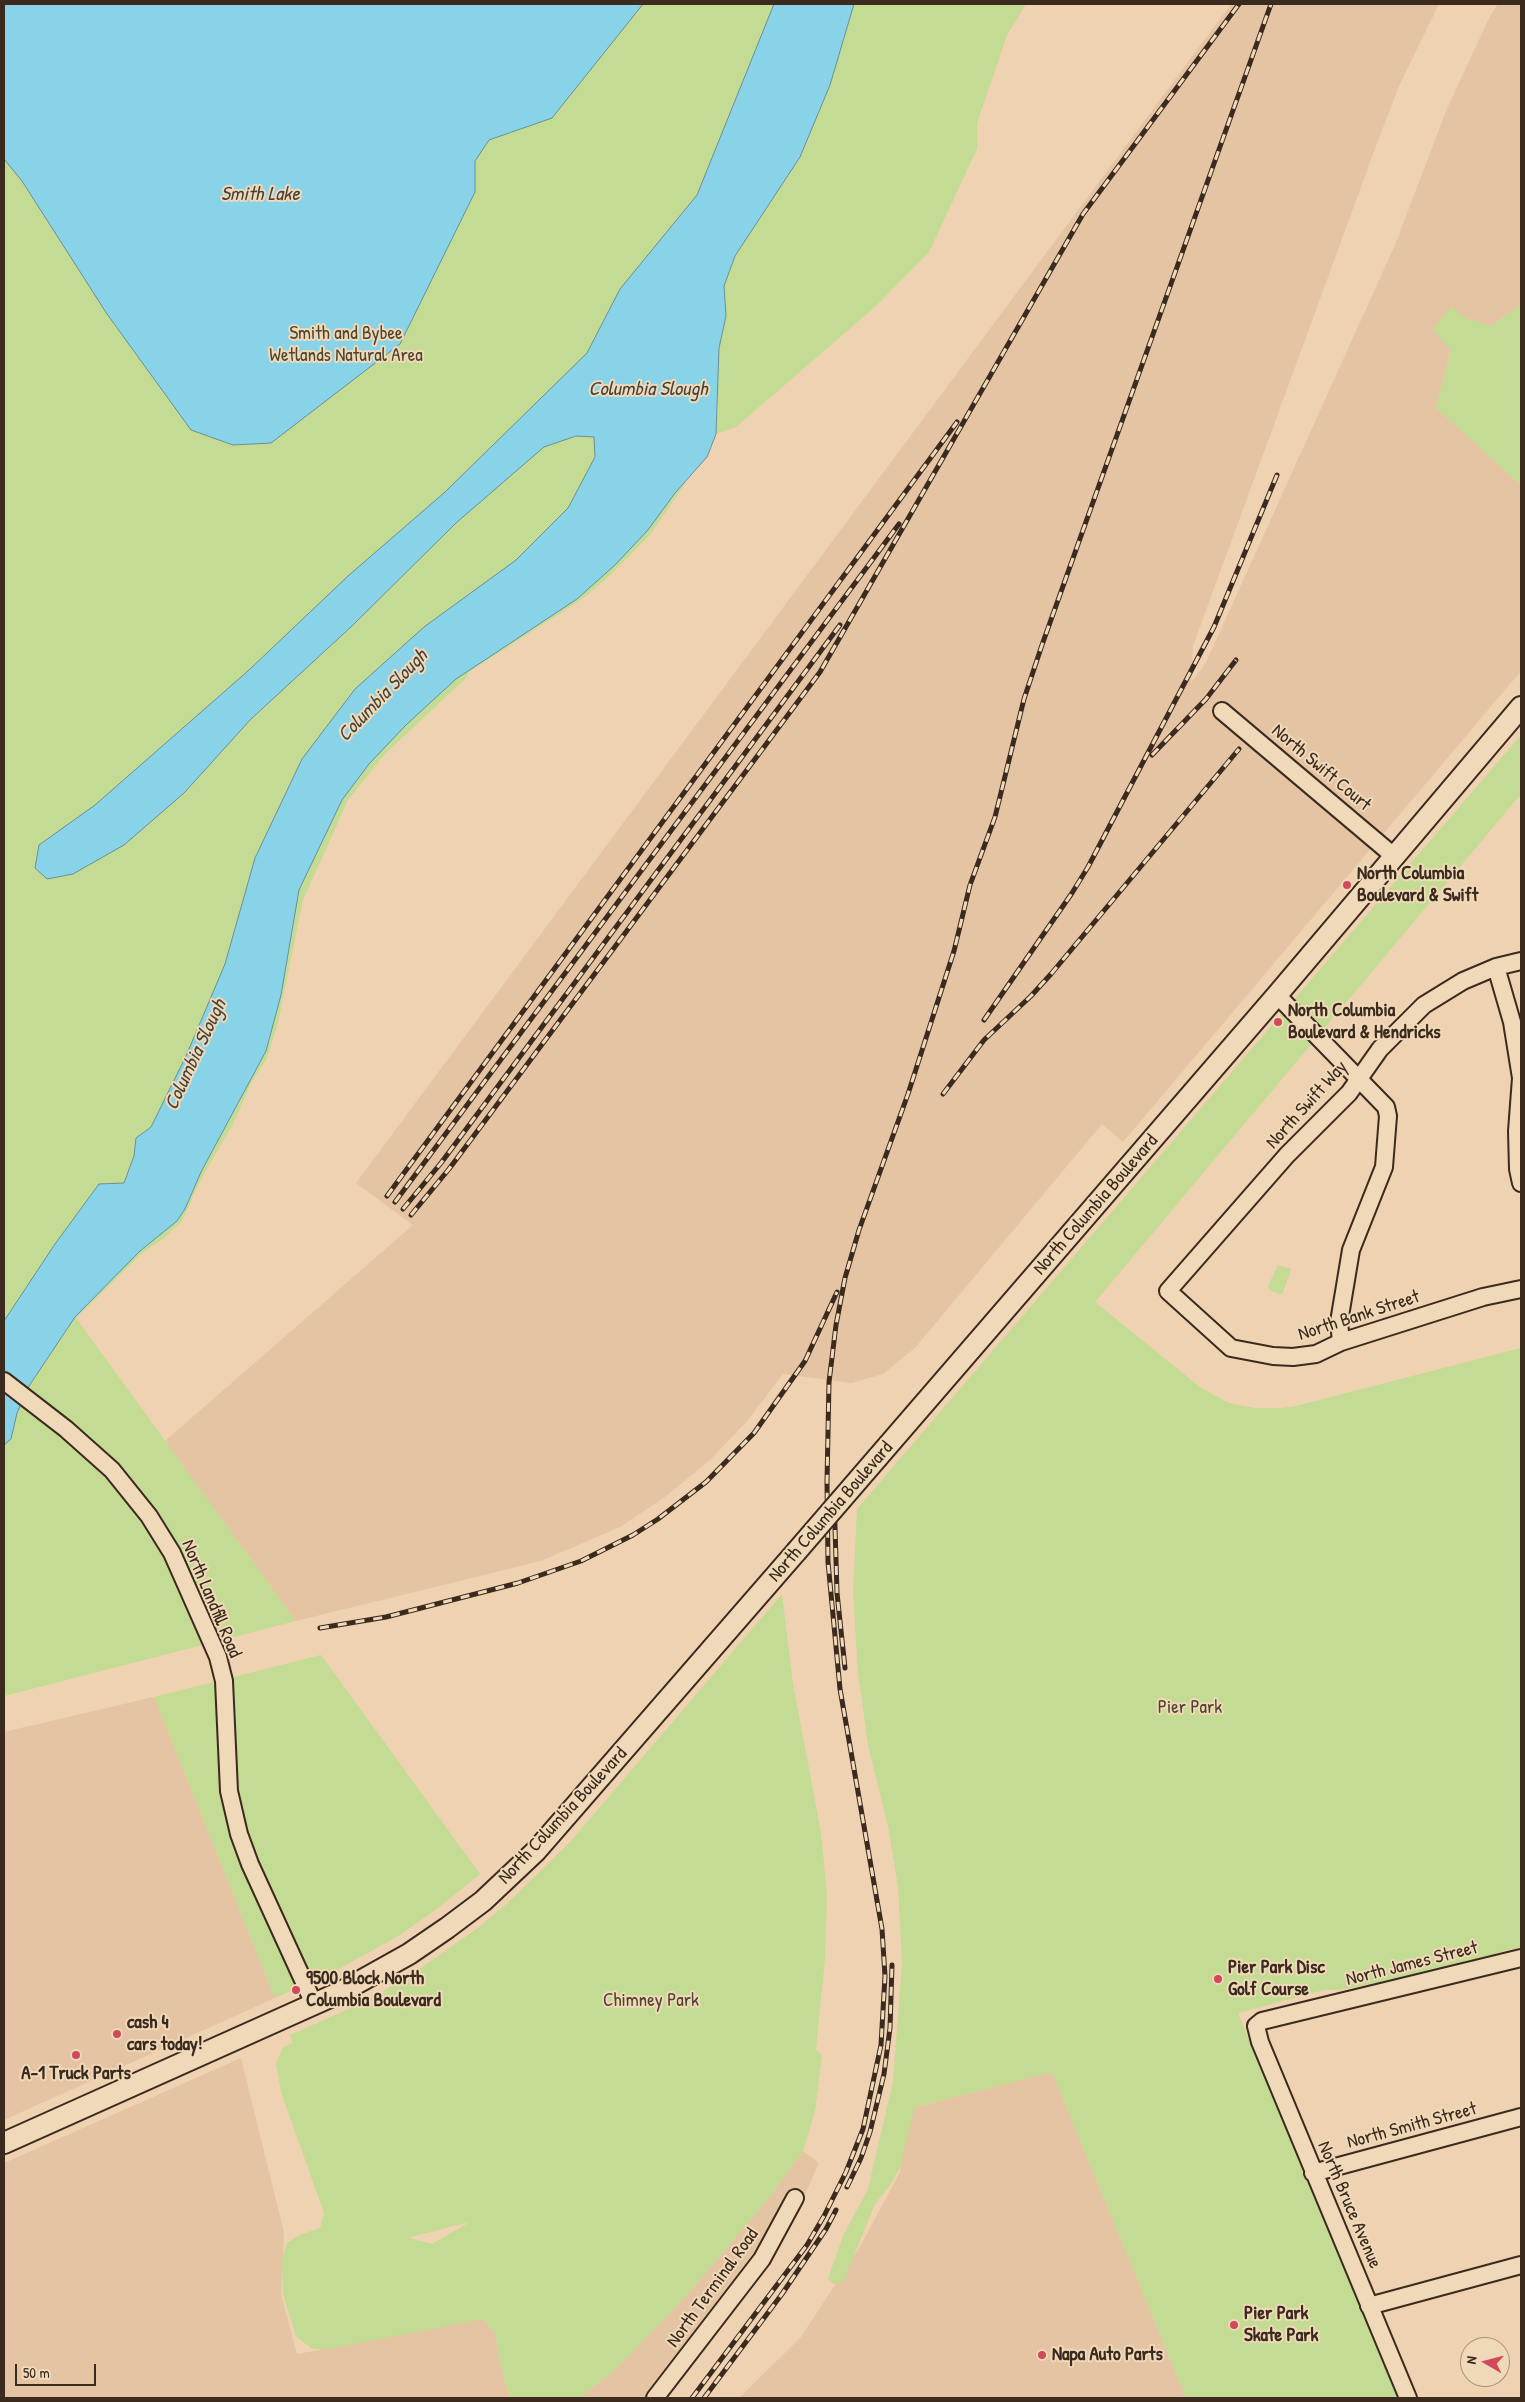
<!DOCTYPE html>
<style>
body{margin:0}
#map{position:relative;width:1525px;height:2402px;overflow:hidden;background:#eed2b1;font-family:"Patrick Hand",sans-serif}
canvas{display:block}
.frame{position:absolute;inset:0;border:5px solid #3b2a1e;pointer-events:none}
.north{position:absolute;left:1460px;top:2337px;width:50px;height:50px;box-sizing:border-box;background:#f0d9b8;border:1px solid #a8937a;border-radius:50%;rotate:278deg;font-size:14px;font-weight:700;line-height:20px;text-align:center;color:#3b2a1e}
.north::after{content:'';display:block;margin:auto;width:18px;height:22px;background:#d1495b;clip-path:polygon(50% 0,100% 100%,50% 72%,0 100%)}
.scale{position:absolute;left:15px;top:2364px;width:81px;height:22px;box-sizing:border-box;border:2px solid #3b2a1e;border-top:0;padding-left:6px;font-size:15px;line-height:18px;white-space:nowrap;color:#3b2a1e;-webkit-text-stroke:4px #f0d9b8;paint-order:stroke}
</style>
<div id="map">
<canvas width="1525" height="2402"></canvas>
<div class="frame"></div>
<div class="north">N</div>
<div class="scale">50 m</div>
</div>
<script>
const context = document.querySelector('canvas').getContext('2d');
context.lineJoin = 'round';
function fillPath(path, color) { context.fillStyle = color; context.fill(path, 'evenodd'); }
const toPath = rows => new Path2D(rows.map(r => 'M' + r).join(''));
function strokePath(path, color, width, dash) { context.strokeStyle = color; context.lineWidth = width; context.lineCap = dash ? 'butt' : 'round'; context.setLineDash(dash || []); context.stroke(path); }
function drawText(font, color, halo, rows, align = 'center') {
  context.font = font + ' "Patrick Hand",sans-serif'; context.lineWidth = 4; context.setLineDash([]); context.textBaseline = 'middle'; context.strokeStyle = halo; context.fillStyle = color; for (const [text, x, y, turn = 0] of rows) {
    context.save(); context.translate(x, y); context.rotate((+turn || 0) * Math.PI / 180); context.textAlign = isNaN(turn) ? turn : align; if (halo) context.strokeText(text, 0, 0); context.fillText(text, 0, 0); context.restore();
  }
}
const built = toPath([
 [1231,4,1439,4,1399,86,1376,146,1193,646,1191,683,1205,664,1213,647,1395,245,1446,111,1490,16,1498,4,1521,4,1521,304,1491,326,1463,317,1451,350,1436,408,1521,485,1521,671,1123,1142,1102,1124,915,1348,883,1374,851,1383,783,1374,748,1420,710,1460,665,1497,620,1527,541,1561,296,1621,165,1441,413,1225,356,1183],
 [154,1697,275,1998,4,2120,4,1732],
 [241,2058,284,2232,281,2294,297,2354,483,2319,496,2334,498,2355,510,2398,4,2398,4,2163],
 [1052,2072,1186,2398,739,2398,801,2337,861,2245,900,2172,904,2110],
 [803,2151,819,2163,793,2221,762,2270,663,2398,579,2398,615,2370,688,2294,772,2194]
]);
const green = toPath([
 [4,4,1026,4,1007,35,977,123,977,149,929,252,876,306,736,427,716,434,718,397,683,487,649,536,606,579,582,599,469,672,465,679,384,755,348,800,303,900,277,1027,266,1060,251,1083,235,1120,200,1181,182,1221,164,1238,142,1253,76,1318,296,1621,4,1696],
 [1521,304,1521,485,1436,408,1451,351,1433,329,1452,306,1463,317,1491,326],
 [1521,735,1521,794,1095,1302,1201,1388,1229,1403,1254,1408,1282,1408,1296,1406,1521,1348,1521,1947,1399,1979,1339,1990,1324,1990,1238,2013,1399,2398,1186,2398,1052,2072,915,2107,900,2167,891,2184,875,2204,843,2282,833,2284,828,2278,844,2234,868,2189,893,2082,902,1963,898,1886,888,1826,868,1745,858,1673,853,1592,857,1509],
 [1278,1265,1291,1269,1282,1295,1269,1290,1268,1286],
 [782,1594,793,1684,821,1833,827,1895,825,1958,816,2049,822,2055,815,2111,803,2151,772,2194,688,2294,615,2370,579,2398,510,2398,498,2355,496,2334,483,2319,330,2349,312,2349,296,2336,283,2294,282,2259,287,2243,300,2235,320,2228,324,2213,281,2092,276,2064,283,2047,293,2043,290,2035,362,2003,408,1977,478,1928,512,1899,570,1842],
 [470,2222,432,2244,409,2238,410,2237],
 [321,1655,480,1874,438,1908,400,1935,339,1969,275,1998,154,1697]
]);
const water = toPath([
 [4,4,643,4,552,118,489,140,475,161,475,192,400,344,271,443,233,445,191,430,107,314,22,181,4,159,4,4],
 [774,4,854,4,830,85,800,157,735,256,724,286,726,316,719,348,716,434,707,457,675,493,648,530,615,565,577,599,456,679,406,725,369,764,342,800,299,890,281,995,266,1051,201,1172,185,1209,177,1221,140,1251,75,1317,29,1386,17,1413,11,1439,4,1445,4,1321,55,1244,99,1184,124,1183,134,1156,136,1138,151,1127,186,1056,225,964,255,858,302,759,355,689,424,627,516,560,568,508,595,457,594,437,576,436,544,447,456,523,352,626,251,719,184,793,124,845,73,874,47,879,35,868,39,845,95,805,249,670,348,576,445,492,587,353,620,289,697,195,774,4]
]);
const minor = toPath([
 [1222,711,1395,857],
 [1521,961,1496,967,1463,981,1424,1005,1380,1049,1349,1093,1287,1155,1168,1291,1231,1348,1273,1356,1293,1357,1316,1354,1341,1342,1483,1297,1521,1289],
 [1496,967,1512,1022,1521,1078],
 [1277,995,1386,1107,1388,1116,1384,1167,1351,1250,1339,1322,1341,1342],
 [1521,1078,1517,1131,1518,1169,1521,1183],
 [4,1381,66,1429,112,1470,149,1516,172,1553,218,1657,224,1681,229,1791,239,1834,250,1864,314,2004],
 [1313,2173,1521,2117],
 [1369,2306,1521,2265],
 [655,2398,762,2259,795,2198],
 [1408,2398,1260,2042,1256,2026,1262,2021,1521,1958]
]);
const major = toPath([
 [878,1457,1277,995,1521,707],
 [4,2143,341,1992,409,1954,447,1928,483,1901,536,1851,796,1552]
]);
const rail = toPath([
 [1152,755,1206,699,1236,660],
 [984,1020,1072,893,1088,867,1214,627,1277,475],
 [943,1094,984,1040,1031,996,1051,974,1239,749],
 [387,1196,957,422],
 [395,1202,899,524],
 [403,1209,441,1163,840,625],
 [411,1215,449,1169,820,672,1083,214,1239,4],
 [834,1494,837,1593,845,1668],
 [320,1628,386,1617,518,1583,581,1561,633,1535,658,1519,706,1482,754,1433,805,1361,837,1292],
 [847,2187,861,2158,870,2132,884,2074,890,2028,892,1965],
 [692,2398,807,2245,824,2216,846,2172,863,2129,881,2045,885,1976,882,1929,840,1689,828,1562,827,1482,829,1382,836,1325,845,1278,859,1230,908,1094,954,951,970,885,995,817,1024,699,1042,645,1271,4],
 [704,2398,782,2294,826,2229,836,2210]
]);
const majorBridge = toPath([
 [796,1552,878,1457]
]);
const markers = [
 [1347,885,5,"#d1495b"],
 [1278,1022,5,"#d1495b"],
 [1218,1979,5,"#d1495b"],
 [296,1990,5,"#d1495b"],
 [117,2034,5,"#d1495b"],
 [76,2055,5,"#d1495b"],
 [1234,2325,5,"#d1495b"],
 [1042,2355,5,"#d1495b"]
];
const parkNames = [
 ["Smith and Bybee",346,334],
 ["Wetlands Natural Area",346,356],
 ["Pier Park",1190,1708],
 ["Chimney Park",651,2001]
];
const streetNames = [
 ["North Swift Court",1321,768,40],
 ["North Swift Way",1307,1105,-48],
 ["North Columbia Boulevard",1096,1205,-49],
 ["North Bank Street",1359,1316,-18],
 ["North Columbia Boulevard",831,1512,-49],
 ["North Landfill Road",211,1599,67],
 ["North Columbia Boulevard",563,1816,-47],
 ["North James Street",1412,1964,-14],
 ["North Smith Street",1412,2126,-15],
 ["North Bruce Avenue",1349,2205,67],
 ["North Terminal Road",713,2288,-54]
];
const poiNames = [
 ["North Columbia",1357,874],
 ["Boulevard & Swift",1357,896],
 ["North Columbia",1288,1011],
 ["Boulevard & Hendricks",1288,1033],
 ["Pier Park Disc",1228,1968],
 ["Golf Course",1228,1990],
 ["9500 Block North",306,1979],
 ["Columbia Boulevard",306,2001],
 ["cash 4",127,2023],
 ["cars today!",127,2045],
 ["A-1 Truck Parts",76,2074,"center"],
 ["Pier Park",1244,2314],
 ["Skate Park",1244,2336],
 ["Napa Auto Parts",1052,2355]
];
const waterNames = [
 ["Smith Lake",260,195],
 ["Columbia Slough",648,390],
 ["Columbia Slough",383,696,-46],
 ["Columbia Slough",196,1055,-65]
];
fillPath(built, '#e5c4a3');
fillPath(green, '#c3db92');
fillPath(water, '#89d3e9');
strokePath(water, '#6a8f98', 1);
strokePath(minor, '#3b2a1e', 20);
strokePath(major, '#3b2a1e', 24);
strokePath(minor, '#f0d9b8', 16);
strokePath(major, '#f0d9b8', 20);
strokePath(rail, '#3b2a1e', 5);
strokePath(rail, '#f0d9b8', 3, [9]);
strokePath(majorBridge, '#3b2a1e', 24, []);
strokePath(majorBridge, '#f0d9b8', 20);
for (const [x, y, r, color] of markers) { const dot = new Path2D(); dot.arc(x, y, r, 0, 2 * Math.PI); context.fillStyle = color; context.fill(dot); strokePath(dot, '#f0d9b8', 2); }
drawText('19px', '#4f452f', '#f0d9b8', parkNames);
drawText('19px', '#3b2a1e', '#f0d9b8', streetNames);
drawText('bold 19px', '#3b2a1e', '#f0d9b8', poiNames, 'left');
drawText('italic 20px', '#47433c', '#f0d9b8', waterNames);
</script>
